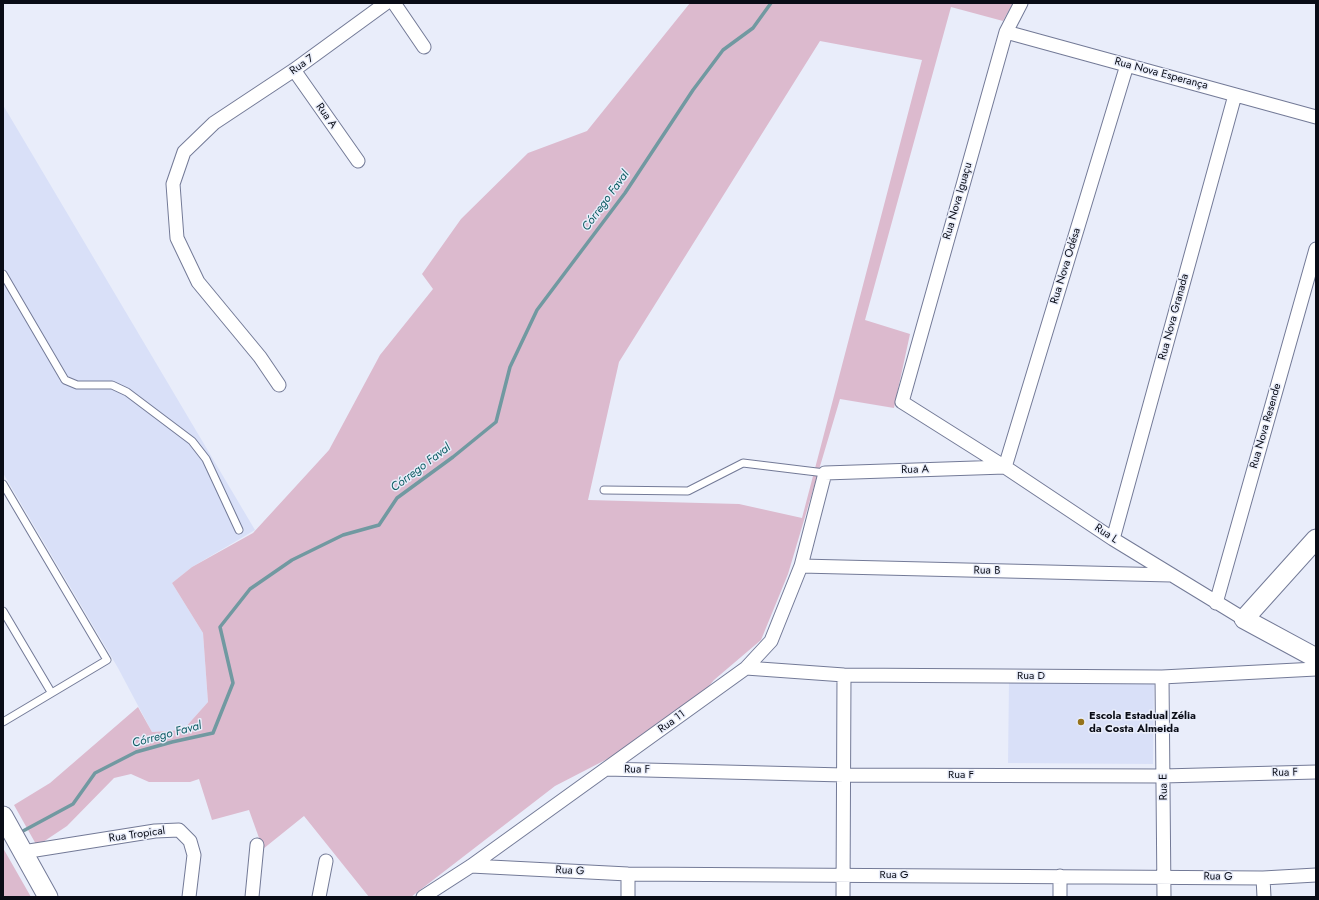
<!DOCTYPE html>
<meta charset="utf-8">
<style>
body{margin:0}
#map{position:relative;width:1319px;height:900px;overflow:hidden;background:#e9edfa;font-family:Jost,sans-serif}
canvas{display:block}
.frame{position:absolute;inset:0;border:4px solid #090c16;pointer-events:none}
</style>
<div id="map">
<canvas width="1319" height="900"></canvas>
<div class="frame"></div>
</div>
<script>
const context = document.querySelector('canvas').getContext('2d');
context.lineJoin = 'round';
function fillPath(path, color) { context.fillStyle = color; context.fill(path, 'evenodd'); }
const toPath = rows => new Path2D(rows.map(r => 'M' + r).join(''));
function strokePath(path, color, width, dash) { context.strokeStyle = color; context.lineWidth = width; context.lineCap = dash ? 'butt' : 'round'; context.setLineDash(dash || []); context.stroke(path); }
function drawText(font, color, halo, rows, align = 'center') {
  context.font = font + ' Jost,sans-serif'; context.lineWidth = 3; context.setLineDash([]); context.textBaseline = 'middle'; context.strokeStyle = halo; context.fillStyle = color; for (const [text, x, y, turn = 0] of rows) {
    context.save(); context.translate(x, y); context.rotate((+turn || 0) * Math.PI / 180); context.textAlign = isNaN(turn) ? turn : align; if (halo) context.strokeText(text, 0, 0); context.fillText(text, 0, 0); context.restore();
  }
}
const built = toPath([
 [3,105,255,530,192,567,172,583,203,633,208,702,183,730,152,732,118,668,3,473],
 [1154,680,1153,764,1008,763,1009,681]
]);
const green = toPath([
 [690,3,1013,3,1003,21,951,7,865,320,910,334,894,408,840,399,788,574,761,640,714,680,702,694,613,756,555,786,411,897,369,897,304,816,263,849,249,810,212,820,199,779,190,782,149,782,131,774,114,778,67,826,37,846,14,805,50,783,138,707,152,732,183,730,208,702,203,633,172,583,192,567,253,533,329,450,380,355,433,289,422,274,461,219,528,153,587,131],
 [820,41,922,60,802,518,739,504,588,500,619,362],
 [3,848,31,897,3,897]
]);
const stream = toPath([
 [23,831,73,804,95,773,136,752,172,742,213,733,233,683,220,627,250,589,292,560,343,535,379,525,397,498,453,457,496,422,510,367,537,310,625,193,693,90,723,50,753,28,771,3]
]);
const lane = toPath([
 [3,274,65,380,77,385,112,385,127,392,192,441,206,459,239,530],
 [3,484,107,660,3,722],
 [604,490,688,491,743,463,825,473],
 [3,611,51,692]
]);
const street = toPath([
 [394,3,424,47],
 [1021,3,1006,32,902,402,1005,467,1113,539,1244,619],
 [1006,32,1316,117],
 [294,70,358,161],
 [279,385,260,357,198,282,177,238,173,184,184,152,214,123,294,70,386,3],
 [1005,467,1127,65],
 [1113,539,1235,95],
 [801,566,1171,575],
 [1216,603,1316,249],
 [746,668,844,675,1162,677,1316,669],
 [1162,677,1164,897],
 [606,769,844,775,1163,776,1316,772],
 [23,852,155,831,179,830,190,841,194,855,189,897],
 [471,866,628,874,1263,878,1316,875],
 [628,874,628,897],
 [1263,878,1264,897],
 [252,897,257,845],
 [319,897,326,861],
 [423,897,471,866,746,668,771,641,801,566,825,473,1005,467],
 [843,897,844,675],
 [1060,897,1060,876]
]);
const secondary = toPath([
 [1316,539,1244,619,1316,658],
 [3,816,48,897]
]);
const markers = [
 [1081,722,4,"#95731b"]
];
const streetNames = [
 ["Rua 7",302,65,-35],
 ["Rua Nova Esperança",1161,74,15],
 ["Rua A",326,116,55],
 ["Rua Nova Iguaçu",958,201,-74],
 ["Rua Nova Odésa",1066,266,-73],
 ["Rua Nova Granada",1174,317,-75],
 ["Rua Nova Resende",1266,426,-74],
 ["Rua A",915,470,-2],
 ["Rua L",1106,534,33],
 ["Rua B",987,571,1],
 ["Rua D",1031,676],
 ["Rua 11",672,722,-36],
 ["Rua F",637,770,1],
 ["Rua F",1285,773,-1],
 ["Rua F",961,775],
 ["Rua E",1164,787,-91],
 ["Rua Tropical",137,835,-8],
 ["Rua G",570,871,3],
 ["Rua G",894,875],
 ["Rua G",1218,877,1]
];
const poiNames = [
 ["Escola Estadual Zélia",1089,716],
 ["da Costa Almeida",1089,729]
];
const waterNames = [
 ["Córrego Faval",606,201,-54],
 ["Córrego Faval",421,468,-37],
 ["Córrego Faval",167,735,-15]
];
fillPath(built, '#d9e0f8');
fillPath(green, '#dcbace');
strokePath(stream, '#7199a1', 3.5);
strokePath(lane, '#737a97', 9);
strokePath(street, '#737a97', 15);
strokePath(secondary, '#737a97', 21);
strokePath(lane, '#fff', 7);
strokePath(street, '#fff', 13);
strokePath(secondary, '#fff', 19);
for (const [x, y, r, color] of markers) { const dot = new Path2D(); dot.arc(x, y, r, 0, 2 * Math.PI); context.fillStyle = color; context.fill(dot); strokePath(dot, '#e9edfa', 1.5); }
drawText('11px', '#090c16', '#e9edfa', streetNames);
drawText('bold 11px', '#090c16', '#e9edfa', poiNames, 'left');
drawText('italic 12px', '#0f5d64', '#e9edfa', waterNames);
</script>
